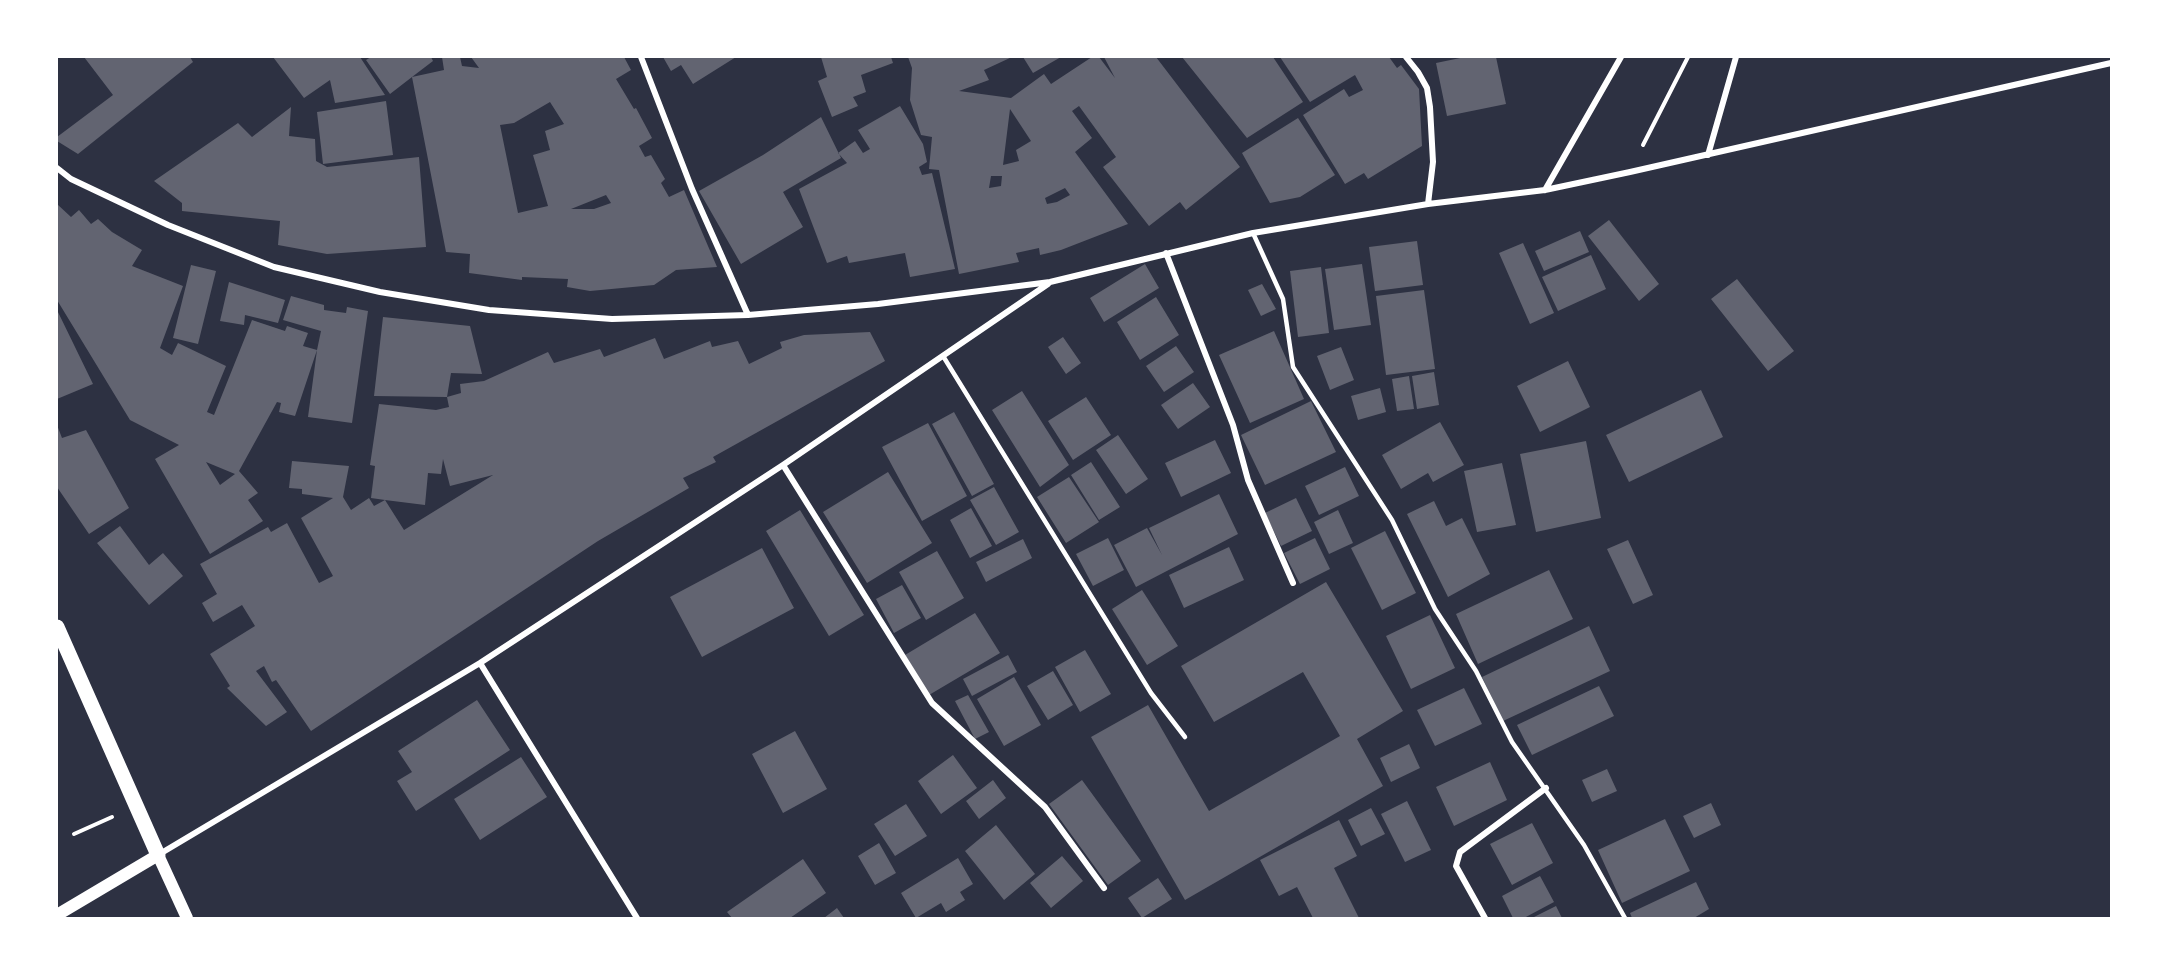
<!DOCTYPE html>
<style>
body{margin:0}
#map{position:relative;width:2168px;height:975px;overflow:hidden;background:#2d3142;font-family:"Nunito Sans",sans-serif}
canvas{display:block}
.frame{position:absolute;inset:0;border:58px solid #fff;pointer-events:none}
</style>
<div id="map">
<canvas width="2168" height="975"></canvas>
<div class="frame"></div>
</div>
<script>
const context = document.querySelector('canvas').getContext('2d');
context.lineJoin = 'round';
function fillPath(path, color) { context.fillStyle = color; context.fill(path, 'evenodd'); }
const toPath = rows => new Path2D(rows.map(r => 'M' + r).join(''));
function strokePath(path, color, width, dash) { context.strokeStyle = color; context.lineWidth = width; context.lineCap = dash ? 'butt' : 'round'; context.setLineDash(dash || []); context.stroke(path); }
const building = toPath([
 [84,57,190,57,193,62,78,154,57,141,57,137,113,95],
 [273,57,360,57,385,95,335,103,330,80,304,98],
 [371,57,431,57,433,61,412,77,444,70,442,57,460,57,462,66,479,68,471,57,624,57,631,70,616,79,634,109,636,108,652,138,639,146,645,157,651,155,665,179,661,183,669,197,684,190,717,267,676,270,654,285,590,291,567,287,568,279,522,277,522,280,469,273,470,254,446,252,412,77,390,94,366,60],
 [550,102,564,124,545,131,550,150,533,155,548,206,518,213,500,125,514,123],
 [606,195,611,203,594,209,571,209],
 [663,57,736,57,693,84,681,65,671,71],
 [821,57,891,57,893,63,861,75,866,92,853,97,858,106,832,117,818,81,827,77],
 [908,57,1012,57,984,70,989,80,959,91,1011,98,1044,74,1051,84,1092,57,1099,57,1115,78,1104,57,1156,57,1240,167,1186,210,1180,202,1149,226,1103,167,1116,157,1079,106,1072,111,1092,138,1075,152,1128,224,1061,250,1040,255,1039,248,1016,253,1019,262,959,274,939,170,929,169,932,137,921,135,910,100,912,68],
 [1010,109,1031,141,1016,150,1019,161,1003,165],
 [991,176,1002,176,1001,186,989,188],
 [1065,188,1070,195,1057,202,1047,204,1045,198],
 [1023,57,1061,57,1033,73],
 [1182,57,1273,57,1303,102,1247,138],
 [1280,57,1389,57,1397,68,1401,65,1419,89,1422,146,1368,179,1364,173,1345,184,1303,115,1344,89,1349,97,1363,90,1355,75,1310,102],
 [1465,57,1496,57,1506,104,1447,116,1436,63],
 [386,101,393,155,323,164,317,112],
 [900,106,923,144,927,162,919,167,922,175,932,173,955,269,910,277,905,253,849,263,847,256,827,263,799,189,847,163,838,153,855,141,863,153,870,149,858,130],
 [291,107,289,136,315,139,316,161,327,167,419,157,426,247,327,254,278,245,280,221,182,211,182,203,154,181,238,123,252,137],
 [821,117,841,158,783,192,803,227,741,264,699,191,763,155],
 [1298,118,1335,175,1300,197,1270,203,1242,153],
 [57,204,71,217,79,210,91,224,98,219,112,232,142,250,132,266,183,286,160,348,172,355,178,343,226,366,207,412,214,415,252,320,285,331,287,326,308,333,303,346,317,350,321,331,283,320,291,296,324,305,324,310,346,313,347,307,368,311,352,423,308,417,317,350,295,416,279,412,281,403,277,402,239,471,258,493,248,500,263,521,210,554,155,459,179,445,130,420,57,300],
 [206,462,235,474,220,485],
 [1609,220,1659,284,1639,301,1588,236],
 [1580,231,1589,252,1544,271,1535,251],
 [1417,241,1423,285,1375,291,1369,247],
 [1523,243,1554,313,1530,324,1499,253],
 [1591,255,1606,289,1558,311,1542,277],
 [1145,264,1159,288,1104,322,1090,298],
 [1362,264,1371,325,1334,330,1325,269],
 [191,265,216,271,198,344,173,338],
 [1321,267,1329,333,1298,337,1290,271],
 [1737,279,1794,351,1768,371,1711,299],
 [229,282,285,300,278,323,245,315,244,325,220,321],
 [1262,284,1276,309,1261,316,1248,290],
 [1424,290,1435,369,1386,375,1376,296],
 [1156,297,1179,335,1140,360,1117,322],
 [57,310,93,384,57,399],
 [383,317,470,326,482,374,451,373,447,397,461,393,460,384,484,381,548,352,554,363,600,349,604,357,655,338,664,359,710,341,712,347,738,341,749,364,782,348,780,342,804,335,870,332,885,361,713,457,716,462,683,478,689,488,598,541,311,731,276,680,272,682,264,666,256,671,287,712,266,726,227,688,230,686,210,654,255,626,242,605,213,622,202,603,217,594,200,564,268,527,271,532,287,523,319,583,333,576,301,518,333,498,302,494,302,489,289,488,292,461,349,466,343,497,351,510,369,498,374,506,385,500,404,530,493,475,450,486,443,459,441,474,428,473,425,505,385,500,371,498,375,466,370,465,379,404,436,410,449,407,447,397,374,396],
 [1274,331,1304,399,1250,423,1219,355],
 [1063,337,1081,363,1066,374,1048,347],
 [1176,346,1194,372,1164,392,1146,366],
 [1341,347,1354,380,1330,390,1317,356],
 [1568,361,1590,407,1540,432,1517,386],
 [1434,372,1439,405,1417,409,1412,376],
 [1409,376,1414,409,1397,411,1392,379],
 [1193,383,1210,407,1178,429,1161,405],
 [1380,388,1386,412,1358,420,1351,396],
 [1701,390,1723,437,1629,482,1606,435],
 [1022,391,1069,465,1040,487,992,410],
 [1086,397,1111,435,1073,460,1048,421],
 [1311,401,1336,452,1265,485,1241,435],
 [954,412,994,484,972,496,932,424],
 [1440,422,1464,465,1433,482,1428,473,1401,489,1382,455],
 [928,423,967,496,922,521,882,447],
 [57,425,62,438,86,430,129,508,89,534,57,487],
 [1118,435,1148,479,1126,494,1096,450],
 [1215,440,1231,473,1181,497,1165,463],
 [1586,441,1601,518,1536,532,1520,454],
 [1091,462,1120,507,1099,520,1071,475],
 [1502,463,1516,525,1477,532,1464,471],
 [1345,467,1359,496,1319,515,1305,486],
 [888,472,932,543,867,583,823,512],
 [1069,477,1099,522,1066,543,1037,497],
 [994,487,1019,532,996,545,970,500],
 [1219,494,1238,534,1136,587,1114,545,1147,528,1162,555,1149,528],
 [1296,498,1312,531,1281,546,1265,513],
 [1434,501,1446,526,1462,518,1490,574,1448,597,1407,514],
 [971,508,992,546,970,558,950,520],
 [800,510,864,615,829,636,766,531],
 [1338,510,1353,543,1329,554,1314,522],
 [120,526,149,565,163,553,183,576,149,605,97,543],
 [1385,531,1416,593,1382,610,1351,548],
 [1108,538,1124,570,1093,586,1076,554],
 [1315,538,1330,569,1300,584,1284,553],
 [1023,539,1032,558,986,582,976,562],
 [1628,540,1653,595,1633,604,1607,549],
 [1229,547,1244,580,1184,608,1169,575],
 [762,548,794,608,702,657,670,597],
 [937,551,964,598,926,620,899,572],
 [1549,570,1573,619,1478,664,1456,614],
 [1326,582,1403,711,1357,739,1383,786,1185,900,1091,737,1148,705,1209,811,1340,736,1303,672,1214,722,1181,666],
 [902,585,921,618,894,633,876,599],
 [1142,590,1178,646,1147,665,1112,609],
 [975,613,1000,653,929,695,905,655],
 [1430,615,1455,668,1411,689,1386,636],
 [1589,626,1610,671,1503,721,1482,677],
 [1085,650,1111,694,1080,712,1055,667],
 [1008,655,1017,672,972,696,963,679],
 [1053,671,1073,705,1048,720,1027,686],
 [1014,677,1041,725,1004,746,977,699],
 [1599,686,1614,716,1532,755,1517,725],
 [1464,688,1482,724,1435,746,1417,710],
 [968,695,989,732,975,739,955,701],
 [477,700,510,750,416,811,397,781,412,772,398,751],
 [795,731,827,789,783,813,752,754],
 [1409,744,1420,768,1391,782,1380,758],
 [953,755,977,788,941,814,918,781],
 [521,757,547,797,480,840,454,799],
 [1490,762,1507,800,1454,826,1436,787],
 [1607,769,1617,791,1592,802,1582,780],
 [993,780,1006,798,979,819,966,801],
 [1082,780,1141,861,1108,885,1049,804],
 [1407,801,1431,850,1405,862,1381,814],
 [1711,803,1721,825,1694,838,1683,816],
 [906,804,927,836,895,856,874,824],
 [1371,808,1385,834,1361,846,1348,820],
 [1665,819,1690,871,1622,903,1598,850],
 [1339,820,1357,856,1334,868,1359,918,1313,918,1297,887,1279,896,1260,860],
 [1532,823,1553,863,1512,885,1490,844],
 [996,825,1035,874,1004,900,965,851],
 [879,843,896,873,875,885,858,856],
 [1062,856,1083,881,1051,908,1030,883],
 [958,858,973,884,960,892,965,900,946,912,941,903,916,918,901,893],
 [803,859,826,893,790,918,732,918,727,912],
 [1540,876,1554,902,1524,918,1513,918,1502,896],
 [1158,878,1172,899,1142,918,1128,898],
 [1696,882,1709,909,1694,918,1632,918,1630,913],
 [1556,906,1562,918,1532,918],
 [837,908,844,918,824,918]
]);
const path = toPath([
 [1643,145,1688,57],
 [74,834,112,817]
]);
const service = toPath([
 [1253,233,1283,299,1293,367,1392,520,1435,609,1476,671,1512,742,1584,845,1625,918],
 [943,356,1151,693,1185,737]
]);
const minor = toPath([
 [641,57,692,189,748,315],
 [1406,57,1418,72,1427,88,1430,107,1433,162,1428,204],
 [1708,155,1736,57],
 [57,168,71,179,168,225,274,267,380,292,489,310,612,319,748,315,878,304,1050,282,1253,233,1428,204,1545,190,1630,172,2111,63],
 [1545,190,1621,57],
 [1166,253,1233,425,1248,480,1293,583],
 [783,465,932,703,1045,807,1104,888],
 [480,663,637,918],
 [158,855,480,663,783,465,1048,284],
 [1485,918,1456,866,1460,852,1546,788]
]);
const secondary = toPath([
 [57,915,158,855,187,918]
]);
const primary = toPath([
 [57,627,158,855]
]);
fillPath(building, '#626471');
strokePath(path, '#fff', 4);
strokePath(service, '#fff', 4.5);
strokePath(minor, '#fff', 6);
strokePath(secondary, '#fff', 12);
strokePath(primary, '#fff', 15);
</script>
